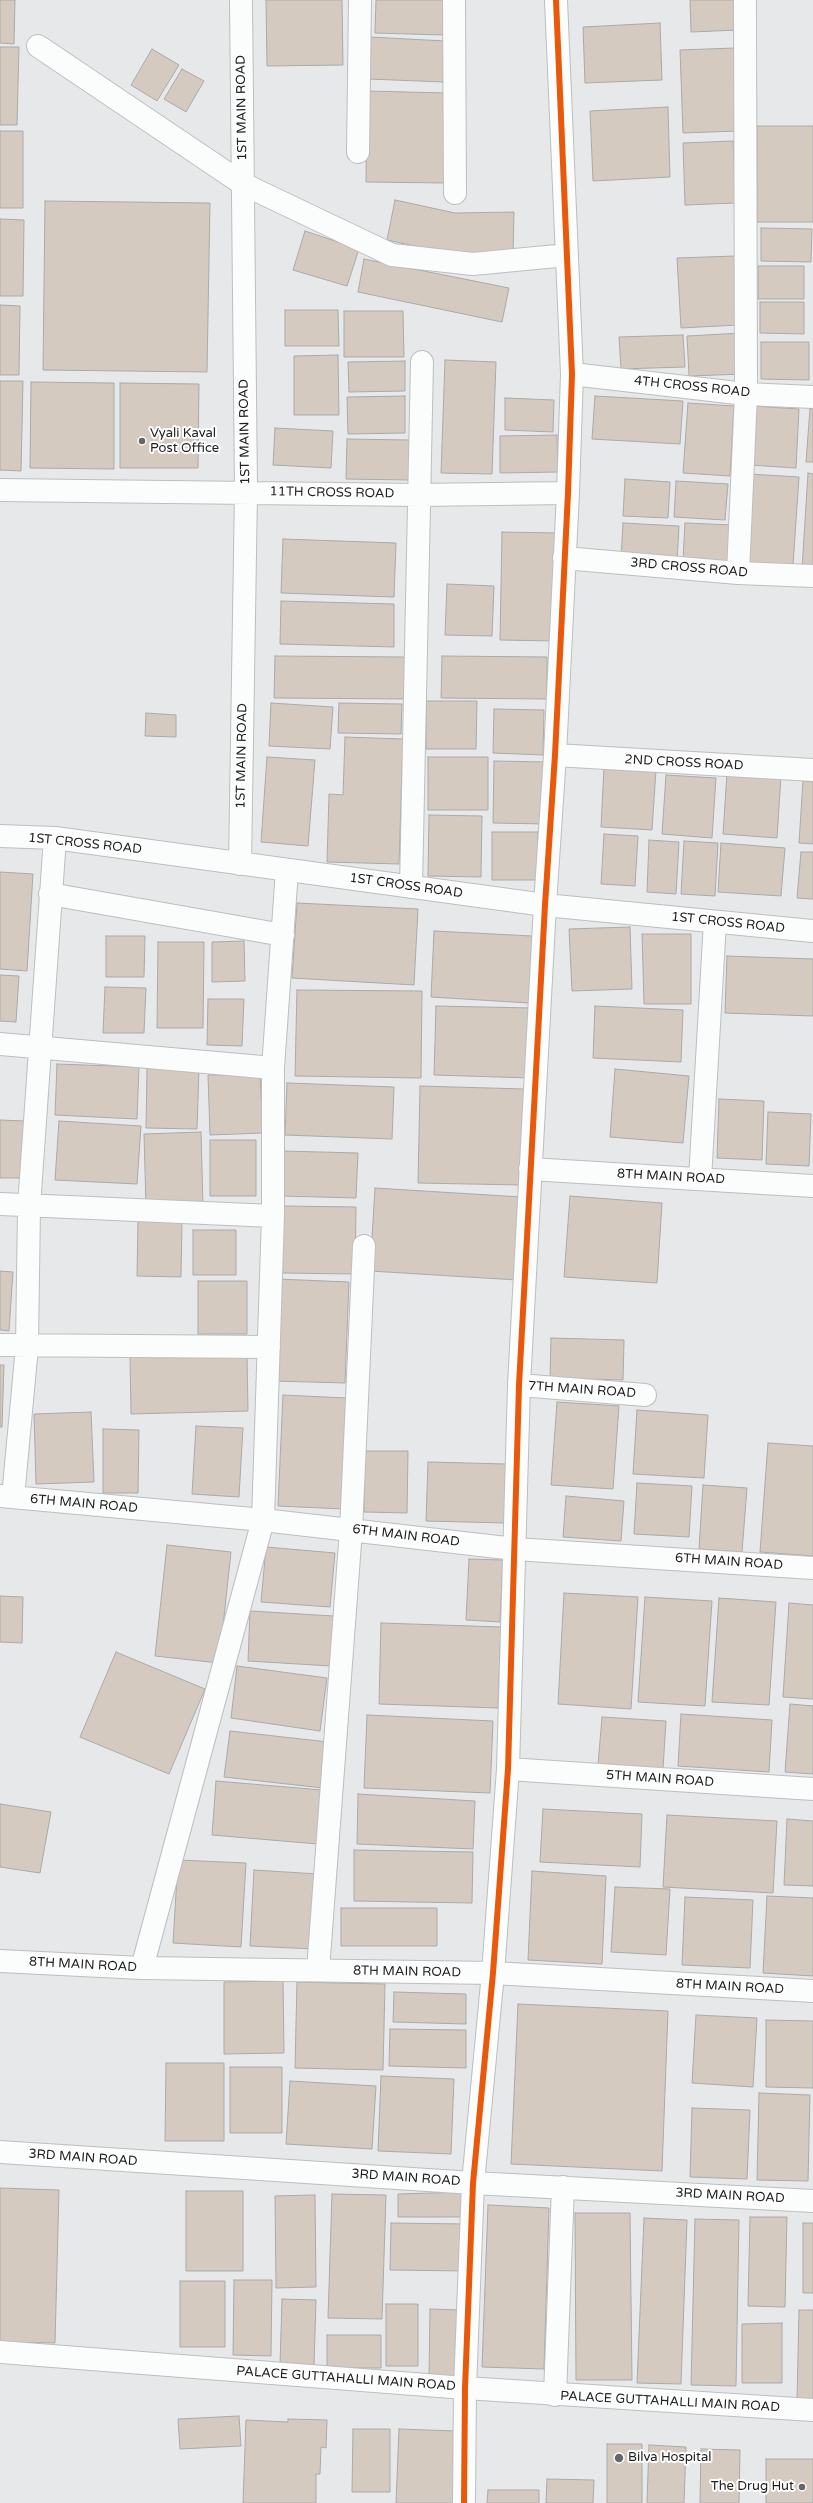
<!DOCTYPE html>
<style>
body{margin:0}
canvas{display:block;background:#e7e8e9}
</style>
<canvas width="813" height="2503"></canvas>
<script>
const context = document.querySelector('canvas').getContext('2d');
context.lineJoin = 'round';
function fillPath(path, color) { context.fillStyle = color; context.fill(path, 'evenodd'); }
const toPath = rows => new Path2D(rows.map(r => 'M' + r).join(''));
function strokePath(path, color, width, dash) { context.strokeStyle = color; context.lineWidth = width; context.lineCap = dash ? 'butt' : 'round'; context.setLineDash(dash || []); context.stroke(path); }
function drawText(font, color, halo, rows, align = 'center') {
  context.font = font + ' "Varela Round",sans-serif'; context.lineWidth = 4; context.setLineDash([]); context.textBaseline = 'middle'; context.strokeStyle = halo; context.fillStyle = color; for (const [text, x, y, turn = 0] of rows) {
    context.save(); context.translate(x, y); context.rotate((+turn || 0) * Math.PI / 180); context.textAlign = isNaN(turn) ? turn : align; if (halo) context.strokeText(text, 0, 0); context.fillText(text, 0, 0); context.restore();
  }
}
const building = toPath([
 [0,0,15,0,14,44,0,43,0,0],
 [266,0,342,0,343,65,267,66,266,0],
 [376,0,444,0,443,35,375,33,376,0],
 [690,0,737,0,739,30,691,32,690,0],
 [660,23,662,80,585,83,583,27,660,23],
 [370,37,445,41,443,82,368,79,370,37],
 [0,47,19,47,17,125,0,125,0,47],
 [734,48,738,131,683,133,680,50,734,48],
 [152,49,179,65,157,101,131,85,152,49],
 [182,69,204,81,186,112,164,99,182,69],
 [367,91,446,93,445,183,366,182,367,91],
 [668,107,670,177,593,181,590,111,668,107],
 [757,126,813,126,813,222,757,222,757,126],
 [0,131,23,131,23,208,0,208,0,131],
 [733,141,736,203,685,205,683,143,733,141],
 [395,200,455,213,514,212,513,254,451,254,387,240,395,200],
 [45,201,210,203,207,372,43,370,45,201],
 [0,219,24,220,23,296,0,296,0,219],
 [761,228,812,229,811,262,761,261,761,228],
 [305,231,359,249,347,286,293,270,305,231],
 [735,256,738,325,681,328,677,258,735,256],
 [364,259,509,288,502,322,358,292,364,259],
 [758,266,804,266,804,299,758,299,758,266],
 [760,302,804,302,804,334,760,333,760,302],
 [0,305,20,306,19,375,0,375,0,305],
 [285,310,338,310,339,346,285,346,285,310],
 [344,311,403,311,404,357,344,357,344,311],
 [742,333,744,374,689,376,687,336,742,333],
 [683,335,685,367,621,369,619,337,683,335],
 [761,342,809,342,809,380,761,379,761,342],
 [338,355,339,415,294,415,294,356,338,355],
 [445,360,496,362,492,474,441,473,445,360],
 [405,361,405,391,349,392,348,362,405,361],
 [0,381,23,381,21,471,0,470,0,381],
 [31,382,114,383,114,469,30,468,31,382],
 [120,383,199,384,198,468,120,468,120,383],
 [405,396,405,433,348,434,347,397,405,396],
 [595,396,683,401,680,444,592,439,595,396],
 [505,398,554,400,553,432,505,430,505,398],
 [688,403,734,406,730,476,683,473,688,403],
 [752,406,799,409,796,468,749,465,752,406],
 [810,409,813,409,813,462,806,462,810,409],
 [275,428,333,431,331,468,273,465,275,428],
 [557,435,558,472,500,473,500,436,557,435],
 [347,439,410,440,409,480,346,479,347,439],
 [808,473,813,474,813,570,802,569,808,473],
 [749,474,799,477,793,565,744,562,749,474],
 [625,479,670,482,668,518,623,516,625,479],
 [676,481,728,484,725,520,674,517,676,481],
 [623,523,679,526,677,562,621,559,623,523],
 [685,523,732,525,730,563,683,560,685,523],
 [502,532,558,533,555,641,500,640,502,532],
 [283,539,396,543,394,597,281,593,283,539],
 [447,584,494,586,492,636,445,635,447,584],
 [281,601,394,604,394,647,280,644,281,601],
 [275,656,405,657,405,699,274,698,275,656],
 [442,656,547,657,547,699,441,698,442,656],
 [426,701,477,701,476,749,426,749,426,701],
 [271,703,333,707,330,749,269,746,271,703],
 [339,703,402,704,401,734,338,733,339,703],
 [494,709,544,710,543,755,493,753,494,709],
 [146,713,176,715,176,737,145,736,146,713],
 [345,737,403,739,399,864,327,862,329,794,343,795,345,737],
 [267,757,315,760,308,846,261,842,267,757],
 [428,757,488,757,488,810,428,810,428,757],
 [494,761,547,762,546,824,493,823,494,761],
 [604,767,656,770,652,830,601,827,604,767],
 [727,773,781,776,777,838,723,834,727,773],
 [666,775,716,778,712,838,662,834,666,775],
 [803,781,813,782,813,844,799,843,803,781],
 [429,815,482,816,481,877,428,876,429,815],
 [492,832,538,832,538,880,492,880,492,832],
 [604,834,638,836,635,886,601,884,604,834],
 [649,840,679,842,676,894,647,892,649,840],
 [684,841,718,843,715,896,681,894,684,841],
 [721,843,785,848,781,896,718,892,721,843],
 [801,852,813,852,813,899,797,898,801,852],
 [0,872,33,874,27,971,0,969,0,872],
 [297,903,418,909,414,985,292,978,297,903],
 [630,927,632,989,572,991,569,929,630,927],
 [434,931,532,936,529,1003,431,997,434,931],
 [642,934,691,934,691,1004,644,1004,642,934],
 [106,936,145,936,144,977,106,977,106,936],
 [244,941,245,981,212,982,212,942,244,941],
 [158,942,204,942,203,1028,157,1028,158,942],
 [727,956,813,959,813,1016,725,1013,727,956],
 [0,975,19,976,16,1022,0,1021,0,975],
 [105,987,146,988,144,1033,103,1033,105,987],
 [297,990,422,991,421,1078,295,1076,297,990],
 [208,999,244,999,242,1046,207,1045,208,999],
 [436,1006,531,1008,530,1078,434,1075,436,1006],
 [595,1006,683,1010,681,1062,593,1058,595,1006],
 [57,1064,139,1067,137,1119,55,1115,57,1064],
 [147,1068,199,1069,197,1129,146,1128,147,1068],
 [615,1069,689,1076,683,1143,610,1137,615,1069],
 [260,1074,263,1133,210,1135,208,1075,260,1074],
 [287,1083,394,1087,392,1139,285,1135,287,1083],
 [420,1086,524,1089,521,1185,418,1183,420,1086],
 [719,1099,764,1101,762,1160,717,1158,719,1099],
 [768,1112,811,1114,809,1166,766,1164,768,1112],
 [0,1120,24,1121,23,1178,0,1178,0,1120],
 [59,1121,141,1126,137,1184,55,1180,59,1121],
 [201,1132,203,1205,146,1207,144,1134,201,1132],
 [210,1140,256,1140,256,1196,210,1196,210,1140],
 [282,1151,358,1153,356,1198,282,1196,282,1151],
 [375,1188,521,1197,517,1280,370,1271,375,1188],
 [570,1196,662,1203,657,1283,564,1277,570,1196],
 [281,1206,356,1207,355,1274,280,1273,281,1206],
 [138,1220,182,1221,181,1277,137,1276,138,1220],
 [193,1230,236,1230,236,1275,193,1275,193,1230],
 [0,1271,13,1272,9,1331,0,1330,0,1271],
 [277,1279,349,1282,345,1383,274,1381,277,1279],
 [198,1281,247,1281,247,1334,198,1334,198,1281],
 [551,1338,624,1340,623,1380,550,1378,551,1338],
 [247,1355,248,1411,131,1414,130,1357,247,1355],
 [0,1365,4,1365,2,1427,0,1427,0,1365],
 [283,1395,347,1398,343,1509,278,1506,283,1395],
 [557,1402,619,1406,613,1489,551,1485,557,1402],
 [637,1410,708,1415,704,1478,633,1474,637,1410],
 [91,1412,94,1482,36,1484,34,1414,91,1412],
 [196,1426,243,1428,239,1497,192,1494,196,1426],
 [103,1429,139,1430,138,1493,103,1493,103,1429],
 [768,1443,813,1446,813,1556,760,1552,768,1443],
 [364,1451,408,1451,407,1513,364,1512,364,1451],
 [428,1462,506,1464,505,1523,426,1521,428,1462],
 [637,1483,692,1486,689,1537,634,1534,637,1483],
 [703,1485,747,1488,742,1552,699,1549,703,1485],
 [566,1496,624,1501,621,1541,563,1537,566,1496],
 [167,1545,231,1552,219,1663,155,1656,167,1545],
 [266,1547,335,1553,330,1607,261,1602,266,1547],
 [469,1559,503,1560,500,1622,466,1620,469,1559],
 [564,1593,638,1597,631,1709,558,1704,564,1593],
 [0,1596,23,1597,22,1643,0,1642,0,1596],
 [645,1597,712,1601,705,1706,638,1702,645,1597],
 [719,1598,776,1602,769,1705,712,1702,719,1598],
 [789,1603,813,1605,813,1699,783,1697,789,1603],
 [250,1611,334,1616,331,1666,248,1661,250,1611],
 [381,1623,501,1627,498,1708,379,1704,381,1623],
 [116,1652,205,1689,169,1774,80,1737,116,1652],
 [237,1666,327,1678,320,1731,231,1718,237,1666],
 [790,1704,813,1706,813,1774,785,1772,790,1704],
 [681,1714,772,1720,769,1772,678,1766,681,1714],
 [367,1715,493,1721,490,1793,364,1788,367,1715],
 [602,1717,666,1721,663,1769,598,1765,602,1717],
 [230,1731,328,1742,323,1788,224,1777,230,1731],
 [216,1781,322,1790,318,1844,212,1835,216,1781],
 [358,1794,475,1801,473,1849,357,1844,358,1794],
 [0,1804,51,1812,40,1873,0,1867,0,1804],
 [543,1809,642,1814,640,1867,540,1862,543,1809],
 [667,1815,777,1821,773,1893,663,1887,667,1815],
 [787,1819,813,1821,813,1886,784,1885,787,1819],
 [354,1850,473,1852,472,1903,354,1901,354,1850],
 [178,1860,246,1863,241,1947,173,1943,178,1860],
 [254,1870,318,1874,314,1949,250,1946,254,1870],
 [532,1871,606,1876,602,1964,528,1960,532,1871],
 [615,1887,670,1889,666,1955,611,1952,615,1887],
 [767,1896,813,1898,813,1976,763,1973,767,1896],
 [685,1897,753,1900,750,1968,682,1965,685,1897],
 [341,1908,437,1908,437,1946,341,1946,341,1908],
 [283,1981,284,2053,224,2054,224,1982,283,1981],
 [297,1982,385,1984,383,2070,295,2068,297,1982],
 [394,1992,466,1994,466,2024,393,2022,394,1992],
 [518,2004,668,2011,662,2171,511,2164,518,2004],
 [696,2015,757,2018,753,2087,692,2083,696,2015],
 [766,2020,813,2021,813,2088,766,2087,766,2020],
 [390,2029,466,2030,466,2068,389,2066,390,2029],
 [166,2063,224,2063,224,2141,165,2141,166,2063],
 [230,2067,282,2067,282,2133,230,2133,230,2067],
 [381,2076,454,2079,451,2154,378,2151,381,2076],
 [290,2081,376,2086,372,2149,286,2144,290,2081],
 [759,2093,810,2095,808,2181,757,2180,759,2093],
 [692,2108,750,2110,747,2179,690,2177,692,2108],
 [0,2188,59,2190,55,2343,0,2342,0,2188],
 [186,2191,243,2191,243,2271,186,2271,186,2191],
 [465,2192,466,2217,398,2217,398,2194,465,2192],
 [332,2194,386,2195,382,2319,328,2318,332,2194],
 [315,2195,316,2287,276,2288,275,2196,315,2195],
 [488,2205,549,2208,544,2369,482,2367,488,2205],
 [575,2213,630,2213,632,2380,576,2380,575,2213],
 [750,2217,787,2217,785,2307,748,2306,750,2217],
 [644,2218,687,2220,681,2384,637,2383,644,2218],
 [695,2219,739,2220,736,2386,691,2385,695,2219],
 [391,2223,466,2224,465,2271,390,2270,391,2223],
 [803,2223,813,2223,813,2293,803,2293,803,2223],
 [234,2280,272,2280,271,2356,233,2355,234,2280],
 [180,2281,225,2281,225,2347,180,2347,180,2281],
 [282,2299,316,2300,314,2366,280,2365,282,2299],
 [386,2304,418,2304,418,2366,386,2366,386,2304],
 [430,2309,460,2310,458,2378,429,2377,430,2309],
 [799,2310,813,2310,813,2399,797,2399,799,2310],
 [782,2323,782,2383,742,2383,742,2324,782,2323],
 [327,2335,381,2335,381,2368,327,2368,327,2335],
 [239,2416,241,2446,180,2449,178,2419,239,2416],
 [288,2419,327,2420,326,2448,321,2447,320,2474,316,2474,316,2503,243,2503,246,2420,288,2422,288,2419],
 [353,2429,390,2429,390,2492,352,2492,353,2429],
 [399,2429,456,2431,453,2503,396,2503,399,2429],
 [607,2444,642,2444,642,2503,607,2503,607,2444],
 [649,2445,686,2447,684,2503,647,2503,649,2445],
 [701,2449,740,2450,739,2503,700,2503,701,2449],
 [766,2459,813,2459,813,2503,766,2503,766,2459],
 [547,2479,594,2480,593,2503,546,2503,547,2479],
 [488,2490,539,2490,539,2503,487,2503,488,2490]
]);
const minor = toPath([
 [454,0,455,193],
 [38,46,243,184,392,255,473,264,567,255],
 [358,152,360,0],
 [572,374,746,394,813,397],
 [0,490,419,495,568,493],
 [564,558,738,573,813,576],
 [738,573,746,394,745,0],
 [555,755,813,770],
 [0,836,55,838,545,905,813,931],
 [240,864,246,491,241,0],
 [411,887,422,362],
 [50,894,283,935],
 [0,1044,273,1068],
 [530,1169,813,1186],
 [700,1179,715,922],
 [0,1204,273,1216],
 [0,1345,269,1347],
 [519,1385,645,1395],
 [0,1496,263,1520,515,1549,813,1568],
 [13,1497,27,1347,29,1206,55,838],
 [508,1769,813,1789],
 [0,1961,142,1968,493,1973,813,1991],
 [142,1968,263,1520,273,1216,273,1068,287,870],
 [318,1970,351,1530,364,1246],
 [0,2152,473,2183,813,2201],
 [555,2395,563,2187],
 [464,2503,465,2388,473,2183,493,1973,508,1769,519,1385,545,905,555,755,568,493,572,374,556,0]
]);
const tertiary = toPath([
 [0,2352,465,2388,813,2410]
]);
const cycleway = toPath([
 [464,2503,465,2388,473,2183,493,1973,508,1769,519,1385,545,905,555,755,568,493,572,374,556,0]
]);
const markers = [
 [142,441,4,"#666667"],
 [619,2458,5,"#666667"],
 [802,2487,4,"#666667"]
];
const streetNames = [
 ["1ST MAIN ROAD",242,108,-91],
 ["4TH CROSS ROAD",692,387,6],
 ["1ST MAIN ROAD",245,432,-91],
 ["11TH CROSS ROAD",332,493,1],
 ["3RD CROSS ROAD",689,568,5],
 ["1ST MAIN ROAD",242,756,-89],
 ["2ND CROSS ROAD",684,763,3],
 ["1ST CROSS ROAD",85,844,6],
 ["1ST CROSS ROAD",406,886,8],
 ["1ST CROSS ROAD",728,923,6],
 ["8TH MAIN ROAD",671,1177,3],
 ["7TH MAIN ROAD",582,1390,4],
 ["6TH MAIN ROAD",84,1504,5],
 ["6TH MAIN ROAD",406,1536,7],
 ["6TH MAIN ROAD",729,1562,4],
 ["5TH MAIN ROAD",660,1779,4],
 ["8TH MAIN ROAD",83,1965,3],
 ["8TH MAIN ROAD",407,1972,1],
 ["8TH MAIN ROAD",730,1987,3],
 ["3RD MAIN ROAD",83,2158,4],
 ["3RD MAIN ROAD",406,2178,4],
 ["3RD MAIN ROAD",730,2196,3],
 ["PALACE GUTTAHALLI MAIN ROAD",346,2379,4],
 ["PALACE GUTTAHALLI MAIN ROAD",670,2402,3]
];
const poiNames = [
 ["Vyali Kaval",150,434],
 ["Post Office",150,449],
 ["Bilva Hospital",628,2458],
 ["The Drug Hut",794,2487,"right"]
];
fillPath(building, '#d4cabf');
strokePath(building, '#aaa', 1);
strokePath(minor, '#bdbebf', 24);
strokePath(tertiary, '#bdbebf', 24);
strokePath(minor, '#fbfcfc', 22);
strokePath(tertiary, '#fbfcfc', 22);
strokePath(cycleway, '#e8590c', 6);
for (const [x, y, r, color] of markers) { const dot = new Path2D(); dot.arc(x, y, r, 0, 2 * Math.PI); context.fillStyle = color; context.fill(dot); strokePath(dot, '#fff', 1.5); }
drawText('13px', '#202021', '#fff', streetNames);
drawText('13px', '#202021', '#fff', poiNames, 'left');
</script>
